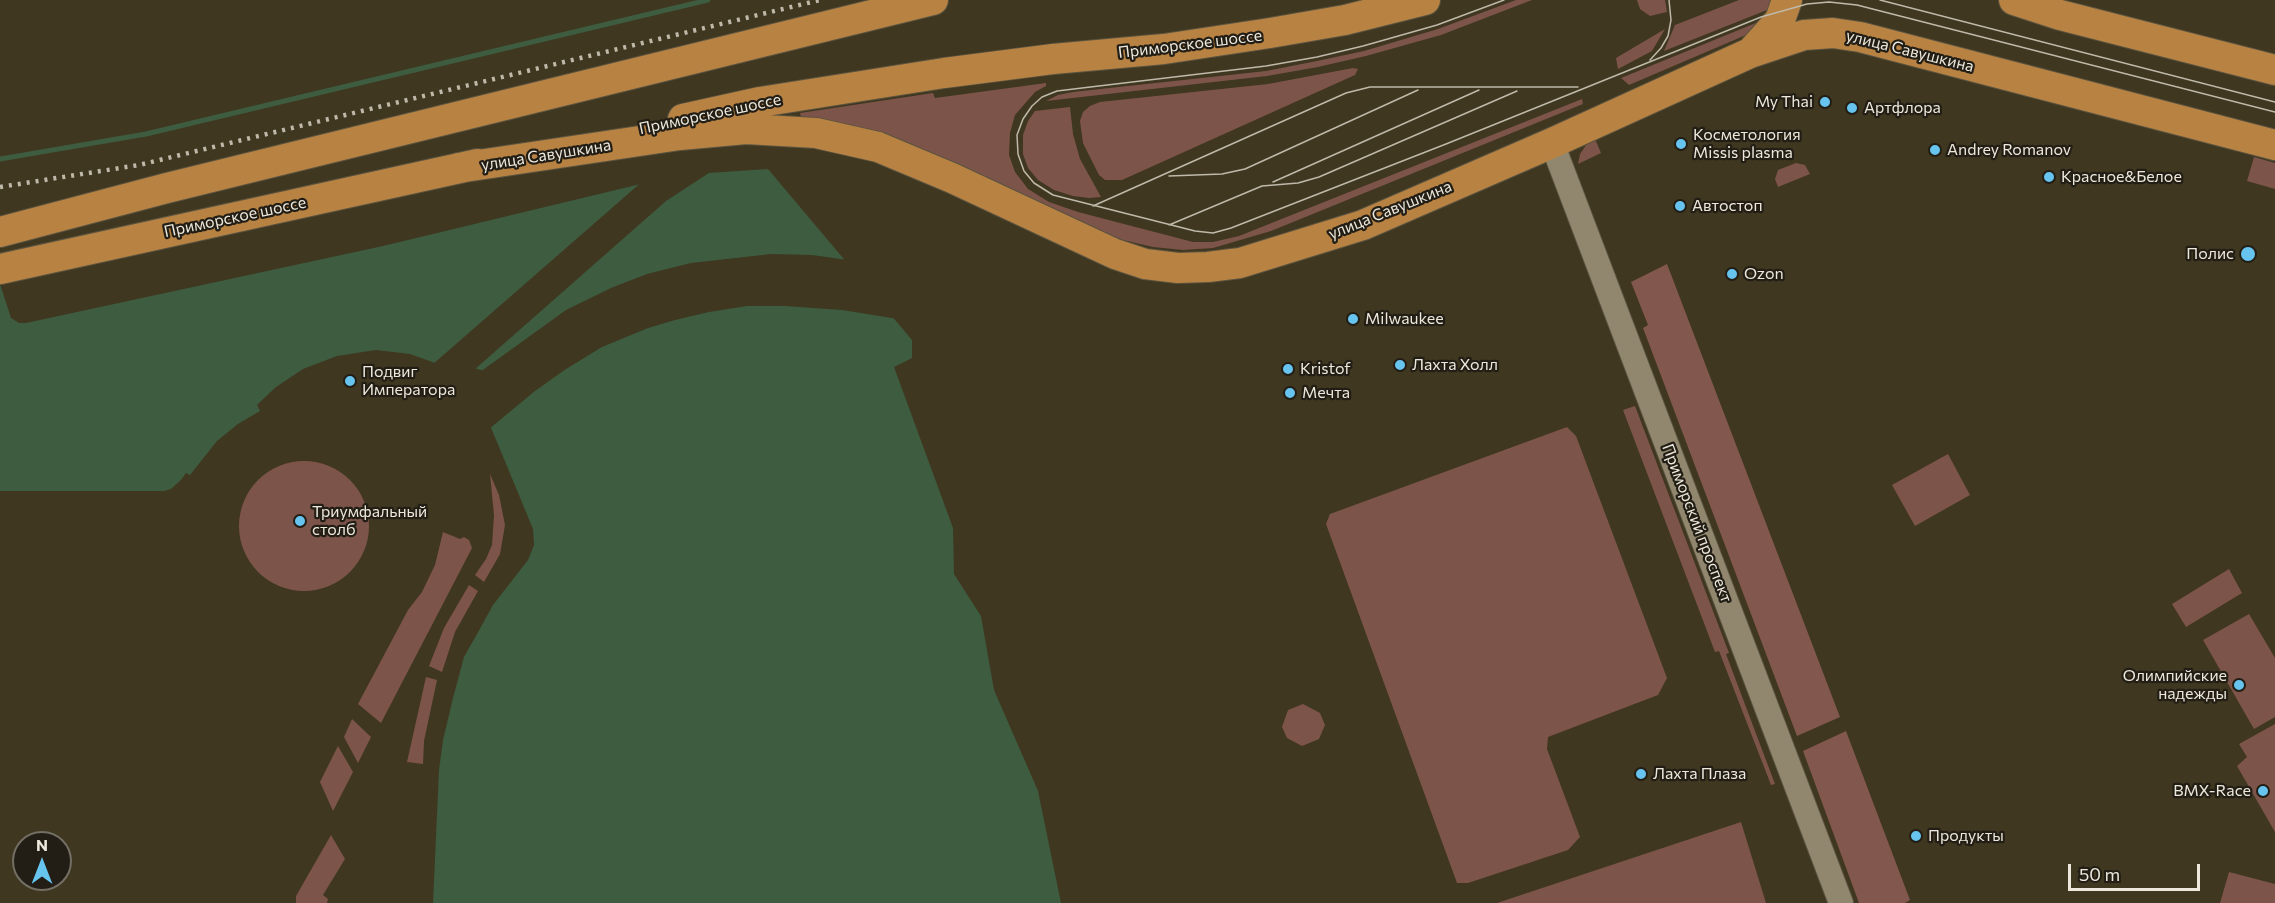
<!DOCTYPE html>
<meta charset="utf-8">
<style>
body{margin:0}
#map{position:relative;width:2275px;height:903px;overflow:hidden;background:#3f3720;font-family:Commissioner,sans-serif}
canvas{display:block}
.north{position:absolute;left:12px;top:831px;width:60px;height:60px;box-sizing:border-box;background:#221e15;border:2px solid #736f64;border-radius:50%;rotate:0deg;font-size:16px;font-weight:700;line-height:24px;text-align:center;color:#ede8db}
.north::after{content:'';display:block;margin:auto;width:21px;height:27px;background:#66c4ef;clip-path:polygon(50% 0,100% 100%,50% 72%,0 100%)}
.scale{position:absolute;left:2068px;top:864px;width:132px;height:27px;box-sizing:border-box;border:3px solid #ede8db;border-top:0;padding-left:8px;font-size:18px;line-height:21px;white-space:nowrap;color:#ede8db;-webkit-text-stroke:4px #221e15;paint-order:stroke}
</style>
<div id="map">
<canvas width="2275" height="903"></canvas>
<div class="north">N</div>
<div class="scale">50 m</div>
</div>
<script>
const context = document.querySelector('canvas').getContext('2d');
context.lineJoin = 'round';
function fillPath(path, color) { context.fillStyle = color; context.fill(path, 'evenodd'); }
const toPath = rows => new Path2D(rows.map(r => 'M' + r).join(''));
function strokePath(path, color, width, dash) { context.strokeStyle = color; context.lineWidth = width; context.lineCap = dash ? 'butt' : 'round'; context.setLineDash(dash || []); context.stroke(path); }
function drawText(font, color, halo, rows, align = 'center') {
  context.font = font + ' Commissioner,sans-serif'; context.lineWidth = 4.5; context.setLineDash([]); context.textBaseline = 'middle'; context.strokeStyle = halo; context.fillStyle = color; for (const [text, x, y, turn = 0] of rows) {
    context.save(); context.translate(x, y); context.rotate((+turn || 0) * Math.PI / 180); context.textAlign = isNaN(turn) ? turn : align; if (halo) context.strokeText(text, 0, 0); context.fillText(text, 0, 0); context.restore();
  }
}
const green = toPath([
 [1516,0,1532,0,1441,35,1366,56,1318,67,1267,76,1046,101,1058,95,1073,92,1266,71,1317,61,1364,51,1438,29],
 [1637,0,1665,0,1667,12,1650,16,1640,9],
 [1739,0,1778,0,1777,6,1664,51,1675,25],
 [1773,16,1753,32,1629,85,1621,78],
 [1665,29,1652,51,1618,69,1616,58],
 [1353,68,1358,69,1355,75,1122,180,1105,180,1099,175,1083,143,1080,121,1083,112,1090,106,1100,102,1268,84],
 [1046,83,1046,86,1035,92,1015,115,1010,133,1009,155,1015,172,1028,189,1049,202,1078,212,1193,242,1213,242,1239,236,1582,99,1583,104,1271,231,1213,248,1183,250,1153,247,1123,240,801,117,800,113,933,93,935,98],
 [1070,107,1073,134,1080,159,1101,197,1089,198,1073,196,1054,190,1038,180,1028,168,1023,154,1023,135,1028,121,1035,111],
 [1595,139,1601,153,1578,164,1580,154,1586,145],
 [2254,157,2275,163,2275,189,2247,181],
 [1796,163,1805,165,1810,174,1778,187,1775,179,1778,170],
 [1635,406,1729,653,1726,654,1775,784,1771,785,1719,651,1715,652,1623,410],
 [1567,427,1576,436,1667,678,1658,695,1548,737,1547,749,1580,837,1568,850,1468,883,1457,883,1326,524,1330,514],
 [1948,454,1970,495,1915,526,1892,485],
 '239 526a65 65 0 1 1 130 0a65 65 0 1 1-130 0Z',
 [490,474,499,495,505,525,500,554,484,582,475,575,486,559,492,545,494,515],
 [443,532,460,539,464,537,469,540,472,548,381,723,358,704,408,610,422,592,435,565],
 [2229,569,2242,593,2186,627,2172,604],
 [469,585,478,591,455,632,442,672,429,666,444,628],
 [2249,614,2275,658,2275,717,2254,729,2203,640],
 [426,677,437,680,424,741,423,764,407,762],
 [1303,704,1320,713,1325,725,1319,739,1302,746,1287,738,1282,727,1288,710],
 [352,719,371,737,358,763,344,737],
 [2275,724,2275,832,2237,766,2247,757,2239,744],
 [338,746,353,772,333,811,320,782],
 [1741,822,1766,903,1497,903],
 [331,835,345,859,323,895,328,899,327,903,296,903,296,896],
 [2229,872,2275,884,2275,903,2220,903]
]);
const forest = toPath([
 [1667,264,1840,717,1797,736,1643,328,1648,325,1631,282],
 [1846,731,1910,900,1905,903,1859,903,1803,751]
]);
const water = toPath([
 [768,169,912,340,912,358,894,367,953,528,954,574,981,616,994,690,1038,791,1061,903,433,903,439,770,443,740,453,698,464,657,477,634,493,605,528,560,534,545,533,529,487,418,498,401,500,382,484,371,442,358,435,363,410,354,376,350,337,356,303,369,276,387,257,405,260,411,238,424,217,441,190,475,186,473,181,480,171,489,164,491,0,491,0,284,11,318,19,323,26,323,383,246,678,175]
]);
const pier = toPath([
 [715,169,666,201,474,370,443,361,436,365,432,365,644,180,677,172],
 [771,254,812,255,848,260,898,319,842,310,785,306,747,306,709,312,675,320,648,328,602,347,566,369,535,391,489,429,484,418,495,400,498,387,493,379,480,372,566,310,611,288,647,274,691,263]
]);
const stream = toPath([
 [0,159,146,134,708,0]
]);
const minor = toPath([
 [1552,143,1841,903]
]);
const major = toPath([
 [2014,0,2060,15,2275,70],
 [1754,49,1780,20,1787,0],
 [683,119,760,102,944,73,1053,59,1164,49,1270,33,1345,20,1425,0],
 [458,168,680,135,746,129,816,133,878,147,952,178,1115,254,1145,264,1178,268,1208,267,1240,263,1363,225,1552,143,1750,53,1804,35,1833,33,1860,37,2275,145],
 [0,232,167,188,933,0],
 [0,269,478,164]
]);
const tram = toPath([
 [1504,0,1437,25,1363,46,1317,57,1266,66,1057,91,1042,97,1032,106,1023,119,1017,135,1018,154,1024,171,1034,183,1053,195,1195,231,1213,233,1231,228,1446,144,1761,17,1807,4,1829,2,1857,5,2275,112],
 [1880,0,2275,102],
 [1650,60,1661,48,1668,36,1671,20,1669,0],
 [1169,176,1222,174,1245,169,1418,90],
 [1273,182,1479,90],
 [1093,206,1346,93,1370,87,1578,87],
 [1169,225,1262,186,1298,183,1319,177,1517,91]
]);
const rail = toPath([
 [0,187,139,165,820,0]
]);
const markers = [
 [1825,102,6,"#66c4ef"],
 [1852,108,6,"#66c4ef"],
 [1681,144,6,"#66c4ef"],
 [1935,150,6,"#66c4ef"],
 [2049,177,6,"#66c4ef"],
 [1680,206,6,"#66c4ef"],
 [2248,254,8,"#66c4ef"],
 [1732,274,6,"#66c4ef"],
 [1353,319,6,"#66c4ef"],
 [1400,365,6,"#66c4ef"],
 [1288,369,6,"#66c4ef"],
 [350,381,6,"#66c4ef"],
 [1290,393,6,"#66c4ef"],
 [300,521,6,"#66c4ef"],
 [2239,685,6,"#66c4ef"],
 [1641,774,6,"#66c4ef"],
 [2263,791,6,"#66c4ef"],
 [1916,836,6,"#66c4ef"]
];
const streetNames = [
 ["Приморское шоссе",1190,44,-7],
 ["улица Савушкина",1910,51,14],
 ["Приморское шоссе",710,114,-12],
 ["улица Савушкина",546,155,-9],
 ["улица Савушкина",1390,210,-22],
 ["Приморское шоссе",235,217,-12],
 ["Приморский проспект",1697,523,69]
];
const poiNames = [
 ["My Thai",1813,102,"right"],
 ["Артфлора",1864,108],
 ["Косметология",1693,135],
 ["Missis plasma",1693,153],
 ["Andrey Romanov",1947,150],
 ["Красное&Белое",2061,177],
 ["Автостоп",1692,206],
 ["Полис",2234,254,"right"],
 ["Ozon",1744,274],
 ["Milwaukee",1365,319],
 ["Лахта Холл",1412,365],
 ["Kristof",1300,369],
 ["Подвиг",362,372],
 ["Императора",362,390],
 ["Мечта",1302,393],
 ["Триумфальный",312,512],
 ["столб",312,530],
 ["Олимпийские",2227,676,"right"],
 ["надежды",2227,694,"right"],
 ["Лахта Плаза",1653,774],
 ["BMX-Race",2251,791,"right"],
 ["Продукты",1928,836]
];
fillPath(green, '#7d544a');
fillPath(forest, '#82574d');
fillPath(water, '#3e5c3f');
fillPath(pier, '#3f3720');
strokePath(stream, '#3e5c3f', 5);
strokePath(minor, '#5a533f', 26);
strokePath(major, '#5a533f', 32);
strokePath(minor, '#90876e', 24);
strokePath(major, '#b88243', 30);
strokePath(tram, '#bfb9a9', 1.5);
strokePath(rail, '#bfb9a9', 4.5, [3, 6]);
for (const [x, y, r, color] of markers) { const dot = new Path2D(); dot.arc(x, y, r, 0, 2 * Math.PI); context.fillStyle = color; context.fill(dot); strokePath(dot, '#221e15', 2); }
drawText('16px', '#ede8db', '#221e15', streetNames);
drawText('16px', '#ede8db', '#221e15', poiNames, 'left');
</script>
